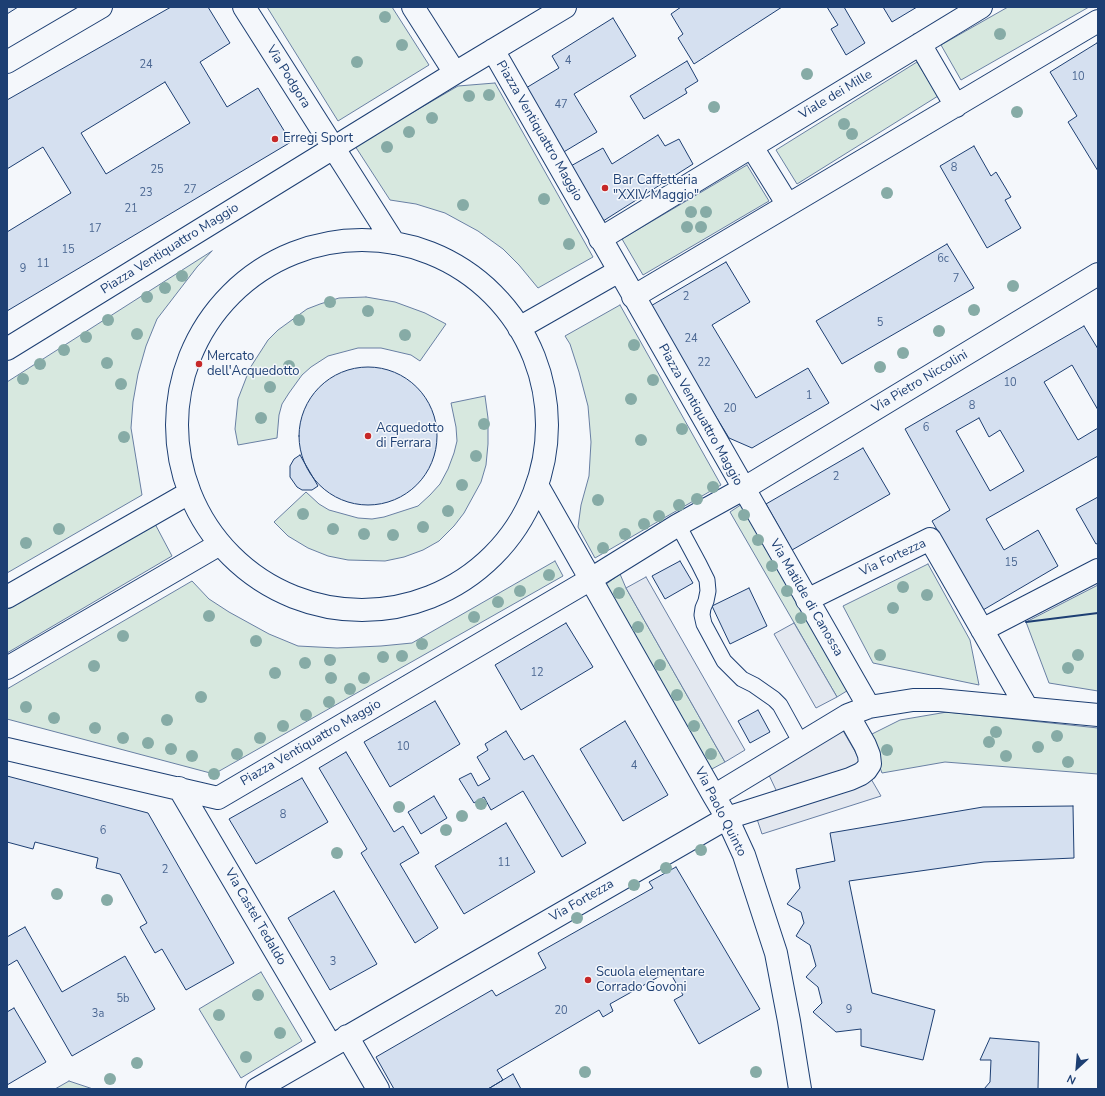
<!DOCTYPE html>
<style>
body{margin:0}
#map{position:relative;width:1105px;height:1096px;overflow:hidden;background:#f4f7fb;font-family:"Nunito Sans",sans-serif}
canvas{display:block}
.frame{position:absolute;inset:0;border:8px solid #1d3f73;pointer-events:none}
.north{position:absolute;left:1057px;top:1048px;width:40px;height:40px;-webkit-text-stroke:3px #f4f7fb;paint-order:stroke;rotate:206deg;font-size:11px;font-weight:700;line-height:16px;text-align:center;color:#1d3f73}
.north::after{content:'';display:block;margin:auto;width:14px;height:18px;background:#1d3f73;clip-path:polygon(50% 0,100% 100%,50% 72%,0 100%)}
</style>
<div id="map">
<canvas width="1105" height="1096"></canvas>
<div class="frame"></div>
<div class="north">N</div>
</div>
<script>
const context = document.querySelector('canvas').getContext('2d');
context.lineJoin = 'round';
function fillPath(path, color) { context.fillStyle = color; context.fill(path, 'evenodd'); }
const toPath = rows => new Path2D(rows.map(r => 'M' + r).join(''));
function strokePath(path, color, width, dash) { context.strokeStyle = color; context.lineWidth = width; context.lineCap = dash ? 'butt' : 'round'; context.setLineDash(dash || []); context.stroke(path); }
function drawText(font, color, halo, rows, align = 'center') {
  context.font = font + ' "Nunito Sans",sans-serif'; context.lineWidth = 3; context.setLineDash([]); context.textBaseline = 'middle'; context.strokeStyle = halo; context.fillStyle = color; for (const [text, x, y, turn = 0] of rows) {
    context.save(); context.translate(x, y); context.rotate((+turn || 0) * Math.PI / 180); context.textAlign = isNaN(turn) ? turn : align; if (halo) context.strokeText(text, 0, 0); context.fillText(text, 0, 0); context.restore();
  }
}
const green = toPath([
 [267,7,392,7,429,65,338,121,267,7],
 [1008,7,1089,7,961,80,941,45,1008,7],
 [917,62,938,96,797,184,776,150,917,62],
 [495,83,593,257,538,288,519,265,503,249,478,231,445,213,416,204,390,200,355,146,458,86,495,83],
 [747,165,769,201,643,275,622,239,747,165],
 [212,251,197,267,157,319,146,346,138,374,133,402,131,428,142,495,7,573,7,382,212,251],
 [366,297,395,302,425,313,446,324,420,361,411,355,381,348,358,348,328,356,311,367,302,375,289,393,282,404,279,415,277,438,238,445,235,429,238,399,250,368,268,340,278,330,307,309,320,304,339,298,366,297],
 [620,305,721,485,595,558,578,527,581,505,589,476,591,442,588,406,579,372,570,344,565,336,620,305],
 [485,396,488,418,488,444,486,465,481,482,464,513,454,526,439,541,423,550,404,557,385,561,348,560,328,556,308,548,288,536,274,522,306,492,319,504,329,510,358,518,372,519,384,517,418,506,430,495,440,484,448,469,454,453,457,441,456,427,451,403,485,396],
 [745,502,850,689,837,697,730,512,745,502],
 [154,522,172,556,7,653,7,605,154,522],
 [555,561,563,576,214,774,7,719,7,689,192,581,209,599,229,612,269,634,298,646,337,648,381,646,412,643,555,561],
 [928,564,970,640,979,685,873,663,843,606,928,564],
 [620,574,626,588,725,762,710,770,605,585,620,574],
 [1098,585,1098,691,1049,683,1026,622,1098,585],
 [947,712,1098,728,1098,774,945,762,882,773,868,736,900,720,947,712],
 [261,972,302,1041,241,1078,199,1009,261,972],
 [69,1081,93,1089,55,1089,69,1081]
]);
const parking = toPath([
 [646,577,745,750,725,762,626,588,646,577],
 [794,623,837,697,816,708,774,634,794,623],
 [842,729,881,796,762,834,756,816,784,807,768,773,842,729]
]);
const building = toPath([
 [7,7,18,7,7,14,7,7],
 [171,7,208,7,230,43,200,62,227,107,258,88,291,142,7,311,7,232,71,193,43,147,7,169,7,100,171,7],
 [165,82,190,123,106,174,81,133,165,82],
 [681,7,782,7,694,64,678,38,683,34,671,14,681,7],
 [827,7,844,7,865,43,846,55,831,29,838,25,827,7],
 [883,7,917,7,892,22,883,7],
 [613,18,636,56,574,94,597,132,562,153,526,88,559,68,552,56,613,18],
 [1097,43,1098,44,1098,171,1068,122,1077,116,1050,72,1097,43],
 [687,61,698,81,685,89,687,93,644,119,630,96,687,61],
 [658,135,665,146,679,139,693,164,600,223,569,167,603,148,612,164,658,135],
 [974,146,991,176,996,172,1011,197,1005,200,1021,228,987,248,940,166,974,146],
 [947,244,974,288,842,364,816,321,947,244],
 [726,262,750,302,712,325,756,398,808,368,829,403,752,448,729,438,649,307,726,262],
 [1084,326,1098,349,1098,410,1072,365,1044,382,1078,440,1098,428,1098,456,986,519,1004,550,1038,530,1058,566,983,610,932,521,950,510,905,429,1084,326],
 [979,418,989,437,1000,430,1024,471,990,491,956,431,979,418],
 '299 436a69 69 0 1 1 138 0a69 69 0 1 1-138 0Z',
 [863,448,890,494,792,550,766,504,863,448],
 [300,455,318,486,312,490,302,490,297,487,290,477,290,466,294,459,300,455],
 [1098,497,1098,543,1096,544,1076,509,1098,497],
 [680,561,693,583,665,599,652,576,680,561],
 [749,588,767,626,730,644,712,606,749,588],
 [566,623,593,667,521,710,495,665,566,623],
 [435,701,460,744,390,787,364,742,435,701],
 [758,710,770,732,750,743,738,721,758,710],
 [625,721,668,795,623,821,580,749,625,721],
 [506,731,524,760,533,755,586,843,562,857,523,791,491,810,484,797,474,803,459,779,471,773,478,786,490,779,477,757,488,750,485,744,506,731],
 [346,752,394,832,403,826,419,853,400,864,438,928,415,943,361,853,367,849,319,768,346,752],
 [7,776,148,813,234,963,186,990,162,949,155,953,140,927,147,923,120,874,96,868,98,858,35,842,33,849,7,842,7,776],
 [302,778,328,822,256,864,229,819,302,778],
 [434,796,447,818,421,834,408,812,434,796],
 [1073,806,1074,858,984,862,849,881,872,993,935,1010,923,1060,861,1046,861,1029,836,1032,813,1012,822,1003,818,987,806,977,816,966,810,945,796,936,804,923,801,912,787,904,800,888,796,869,835,861,830,833,983,807,1073,806],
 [506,823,535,872,464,914,435,866,506,823],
 [676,867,760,1009,699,1044,674,1000,683,995,669,971,610,1004,613,1011,603,1017,599,1010,497,1070,503,1080,488,1089,394,1089,376,1057,492,990,496,996,546,968,538,953,653,888,649,882,676,867],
 [334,891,377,964,330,990,288,918,334,891],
 [25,927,62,992,125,956,155,1009,72,1056,17,960,7,966,7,937,25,927],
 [14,1008,46,1062,7,1085,7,1012,14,1008],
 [990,1038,1039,1042,1038,1089,984,1089,990,1082,991,1060,980,1060,990,1038],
 [513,1074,521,1089,488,1089,513,1074]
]);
const lane = toPath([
 [678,525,699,564,707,580,708,591,706,601,703,608,702,615,704,624,724,661,742,679,754,685,774,699,780,705,801,743]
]);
const street = toPath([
 [244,7,394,243],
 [413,7,455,73],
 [920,44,956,106],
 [493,50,869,707],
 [7,62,101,7],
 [752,147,788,205],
 [600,239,981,7],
 '177 425a185 185 0 1 1 370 0a185 185 0 1 1-370 0Z',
 [633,297,1098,21],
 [519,328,619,271],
 [7,349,455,73,565,7],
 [537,485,714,796,727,818,744,855,776,953,789,1021,800,1089],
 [7,597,189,493],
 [807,600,930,539,1027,708],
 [982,630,1098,570],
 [7,668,220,544],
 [7,749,218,798,591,579,678,525,743,489,1098,274],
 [179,788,331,1046],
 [714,796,848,715,869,707,913,700,939,700,1098,715],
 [347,1036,378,1089],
 [257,1089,727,818,850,779,861,774,866,770,870,764,869,755,865,745,848,715]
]);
const wall = toPath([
 [1026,622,1098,613]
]);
const trees = [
 [385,17],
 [1000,34],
 [402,45],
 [357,62],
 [807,74],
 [489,95],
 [469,96],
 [714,107],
 [1017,112],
 [432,118],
 [844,124],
 [409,132],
 [852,134],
 [387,147],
 [887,193],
 [544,199],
 [463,205],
 [691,212],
 [706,212],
 [687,227],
 [701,227],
 [569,244],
 [182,276],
 [1013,286],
 [165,288],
 [147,297],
 [330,302],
 [974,310],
 [368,311],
 [108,320],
 [299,320],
 [939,331],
 [137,334],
 [405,335],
 [86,337],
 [634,345],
 [64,350],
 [903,353],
 [107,363],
 [40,364],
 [289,366],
 [880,367],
 [23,379],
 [653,380],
 [121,384],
 [270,387],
 [631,399],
 [261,418],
 [484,424],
 [682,429],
 [124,437],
 [641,440],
 [476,456],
 [462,485],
 [713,487],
 [697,499],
 [598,500],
 [679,505],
 [448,511],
 [303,514],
 [744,515],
 [659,516],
 [644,524],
 [423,527],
 [59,529],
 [333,529],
 [364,534],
 [625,534],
 [393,535],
 [758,540],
 [26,543],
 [603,548],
 [772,566],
 [549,575],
 [903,587],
 [520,591],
 [787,591],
 [619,593],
 [927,595],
 [498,602],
 [893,608],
 [209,616],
 [474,617],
 [801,618],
 [638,627],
 [123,636],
 [256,641],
 [422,644],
 [880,655],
 [1078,655],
 [402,656],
 [383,657],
 [330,660],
 [305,663],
 [660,665],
 [94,666],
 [1068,668],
 [275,673],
 [331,678],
 [364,678],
 [350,689],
 [677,695],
 [201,697],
 [329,702],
 [26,707],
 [306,715],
 [54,718],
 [167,720],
 [283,726],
 [694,726],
 [95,728],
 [996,732],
 [1057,736],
 [123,738],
 [260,738],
 [989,742],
 [148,743],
 [1038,747],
 [171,749],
 [887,750],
 [237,754],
 [711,754],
 [192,756],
 [1006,756],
 [1068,762],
 [214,774],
 [481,804],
 [399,807],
 [462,816],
 [446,830],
 [701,850],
 [337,853],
 [666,868],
 [634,885],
 [57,894],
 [107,900],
 [577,918],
 [258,995],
 [219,1015],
 [280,1033],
 [246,1057],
 [137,1063],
 [585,1072],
 [756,1072],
 [110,1079]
];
const markers = [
 [275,139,4,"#c62828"],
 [605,188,4,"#c62828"],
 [199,364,4,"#c62828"],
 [368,436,4,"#c62828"],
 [588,980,4,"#c62828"]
];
const numberNames = [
 ["4",568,61],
 ["24",146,65],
 ["10",1078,77],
 ["47",561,105],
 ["8",954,168],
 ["25",157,170],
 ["27",190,190],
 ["23",146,193],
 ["21",131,209],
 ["17",95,229],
 ["15",68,250],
 ["6c",943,259],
 ["11",43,264],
 ["9",23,269],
 ["7",956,279],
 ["2",686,297],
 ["5",880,323],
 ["24",691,339],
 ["22",704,363],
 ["10",1010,383],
 ["1",809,396],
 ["8",972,406],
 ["20",730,409],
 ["6",926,428],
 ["2",836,477],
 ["15",1011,563],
 ["12",537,673],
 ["10",403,747],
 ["4",634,766],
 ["8",283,815],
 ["6",103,831],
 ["11",504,863],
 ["2",165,870],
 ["3",333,962],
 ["5b",123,999],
 ["9",849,1010],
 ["20",561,1011],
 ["3a",98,1014]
];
const streetNames = [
 ["Via Podgora",288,77,58],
 ["Viale dei Mille",836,95,-31],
 ["Piazza Ventiquattro Maggio",539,131,60],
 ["Piazza Ventiquattro Maggio",170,249,-32],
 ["Via Pietro Niccolini",920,382,-31],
 ["Piazza Ventiquattro Maggio",700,415,61],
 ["Via Fortezza",893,558,-25],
 ["Via Matilde di Canossa",806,598,60],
 ["Piazza Ventiquattro Maggio",311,743,-30],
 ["Via Paolo Quinto",720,812,63],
 ["Via Fortezza",582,901,-30],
 ["Via Castel Tedaldo",255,917,60]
];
const poiNames = [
 ["Erregi Sport",283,139],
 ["Bar Caffetteria",613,181],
 ["\"XXIV Maggio\"",613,196],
 ["Mercato",207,357],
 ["dell'Acquedotto",207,372],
 ["Acquedotto",376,429],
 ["di Ferrara",376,444],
 ["Scuola elementare",596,973],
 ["Corrado Govoni",596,988]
];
fillPath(green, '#d7e8df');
strokePath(green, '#687fa3', 1);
fillPath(parking, '#e3e8f0');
strokePath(parking, '#687fa3', 1);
fillPath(building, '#d5e0f0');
strokePath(building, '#1d3f73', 1);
strokePath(lane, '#1d3f73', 17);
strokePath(street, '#1d3f73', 24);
strokePath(lane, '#f4f7fb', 15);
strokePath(street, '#f4f7fb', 22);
strokePath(wall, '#1d3f73', 2);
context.fillStyle = '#86aba6';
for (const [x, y] of trees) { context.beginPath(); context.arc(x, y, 6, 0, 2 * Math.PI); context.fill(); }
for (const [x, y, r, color] of markers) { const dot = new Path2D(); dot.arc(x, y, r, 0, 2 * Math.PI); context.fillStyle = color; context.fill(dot); strokePath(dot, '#f4f7fb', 1.5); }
drawText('11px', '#4b6792', null, numberNames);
drawText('13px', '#1d3f73', '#f4f7fb', streetNames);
drawText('13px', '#1d3f73', '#f4f7fb', poiNames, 'left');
</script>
